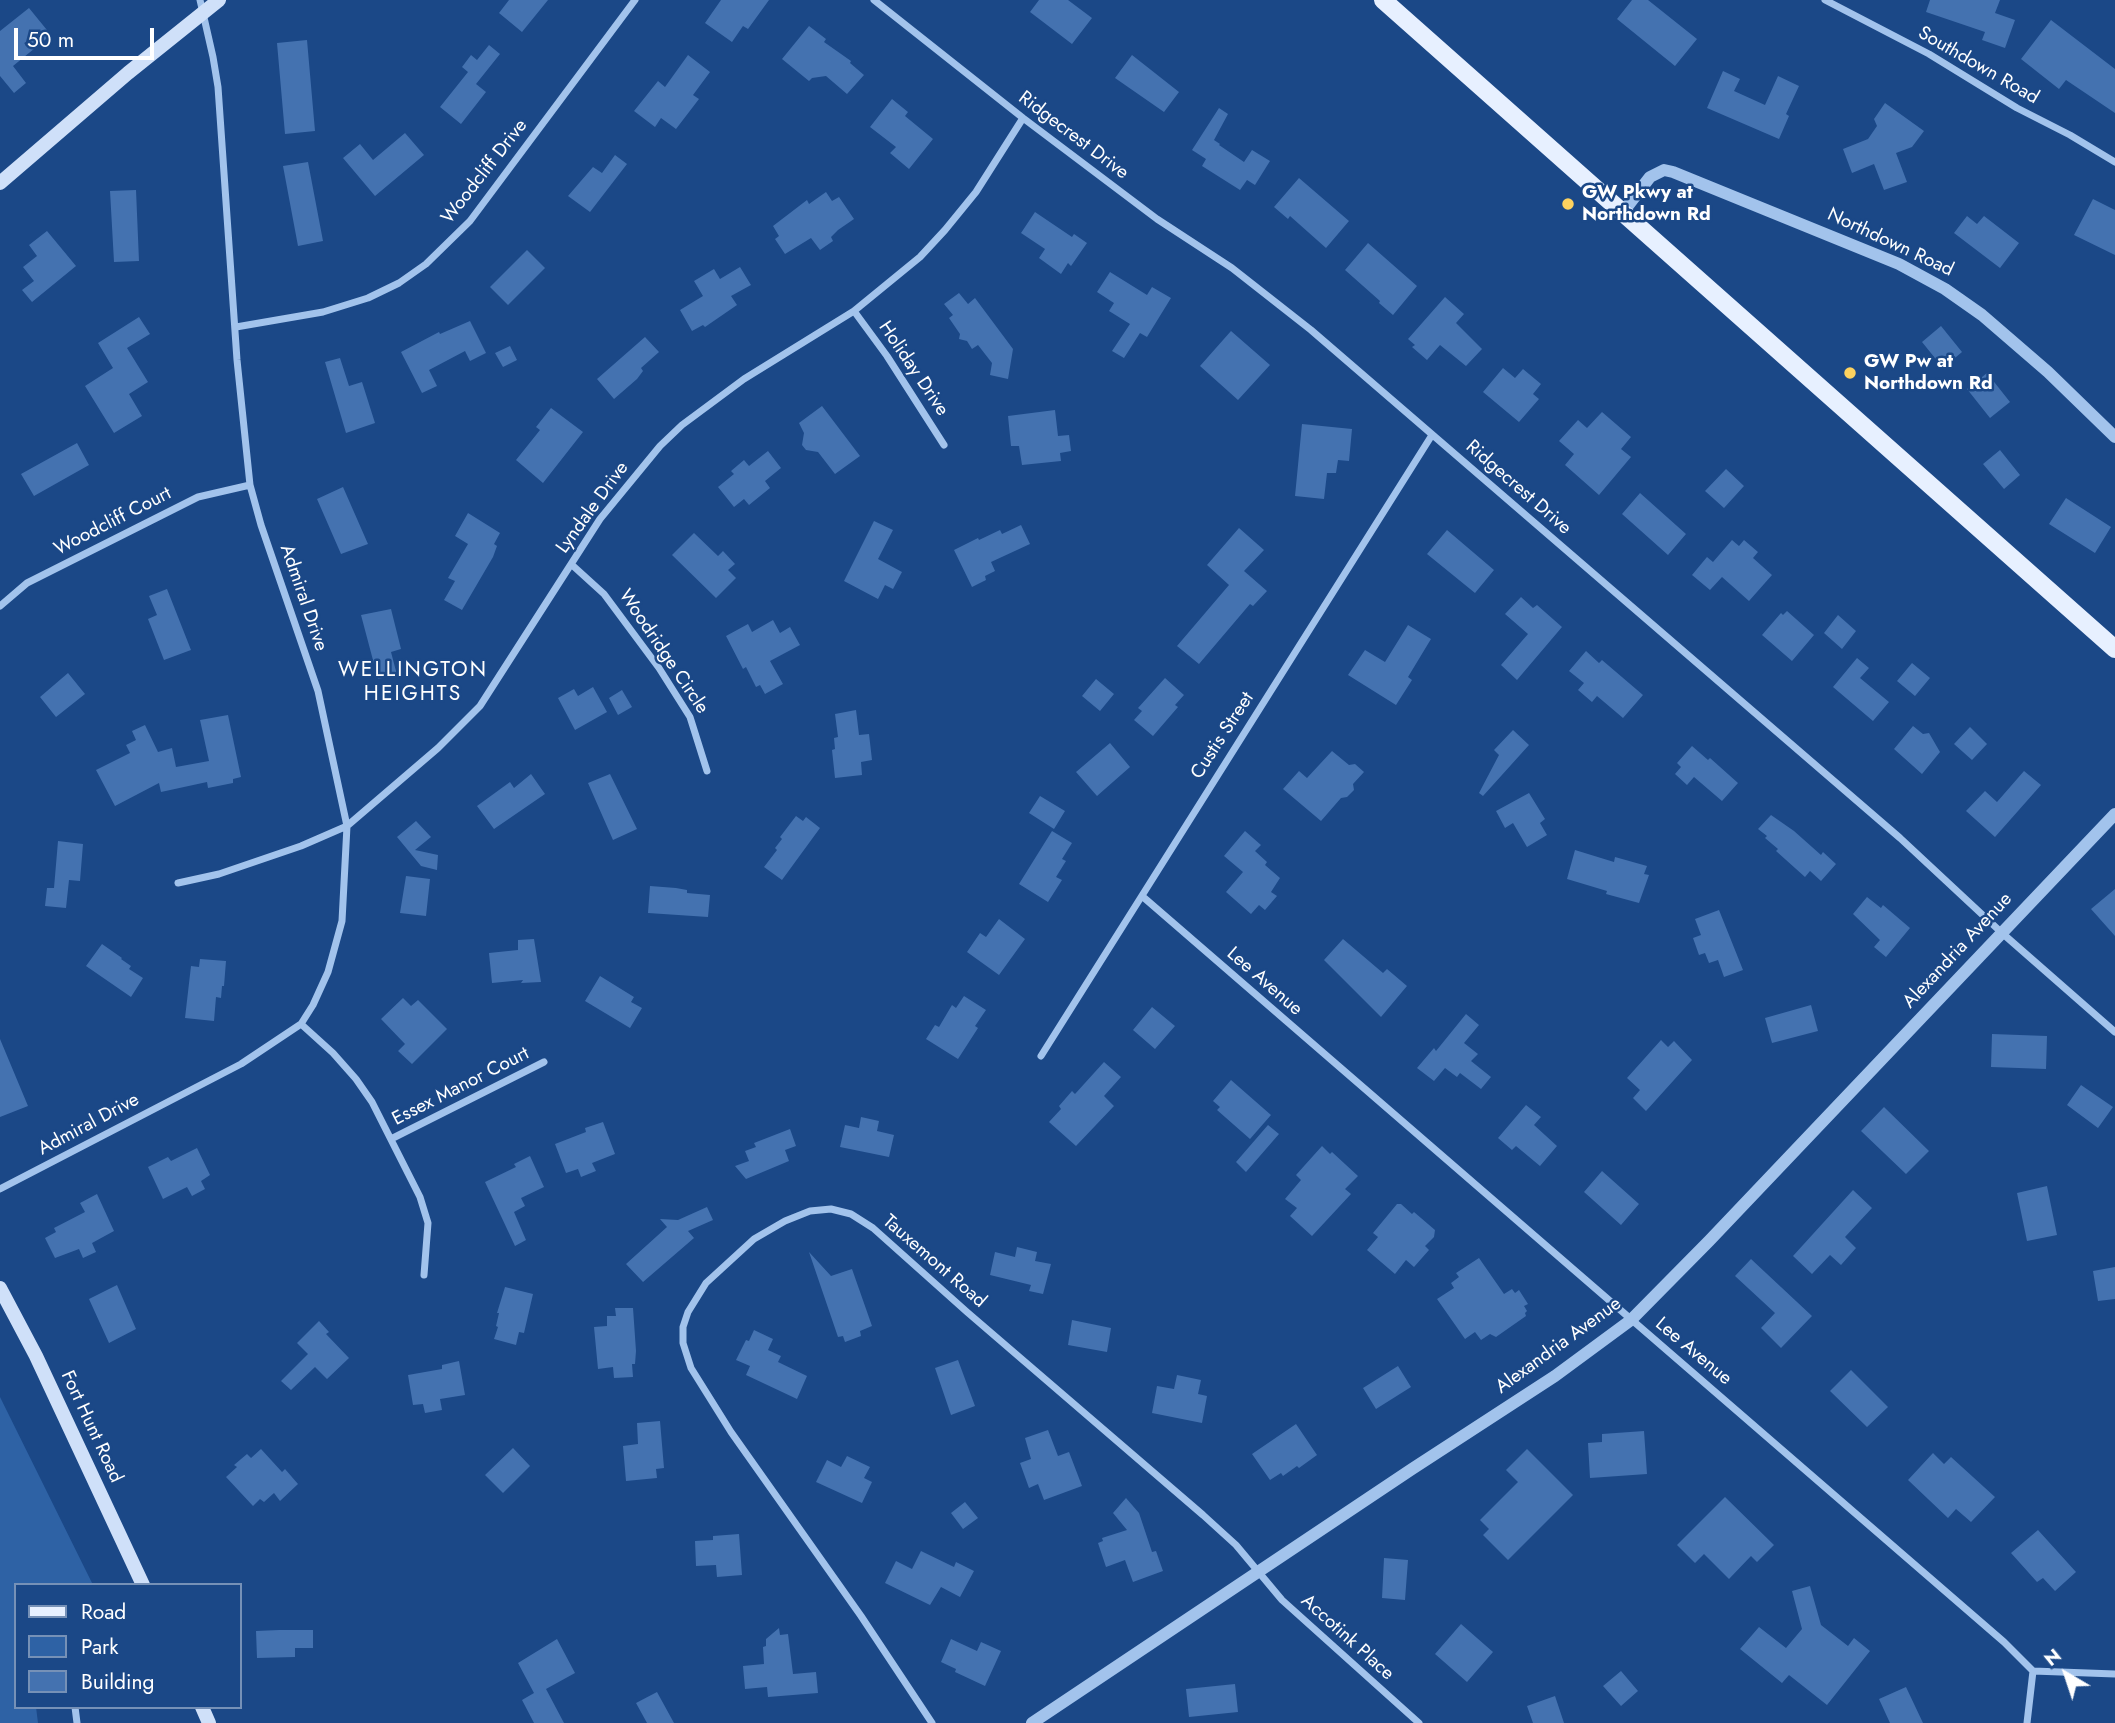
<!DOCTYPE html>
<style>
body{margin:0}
#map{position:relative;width:2115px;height:1723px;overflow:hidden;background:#1b4887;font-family:Jost,sans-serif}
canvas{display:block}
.legend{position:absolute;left:14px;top:1583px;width:228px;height:126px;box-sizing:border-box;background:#1b4887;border:2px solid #7691b7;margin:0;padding:9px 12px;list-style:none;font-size:21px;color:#fff}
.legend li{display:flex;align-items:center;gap:14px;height:35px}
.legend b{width:35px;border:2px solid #7691b7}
.north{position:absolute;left:2031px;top:1639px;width:70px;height:70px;-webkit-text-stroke:5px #1b4887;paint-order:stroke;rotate:321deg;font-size:19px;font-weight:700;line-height:28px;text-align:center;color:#fff}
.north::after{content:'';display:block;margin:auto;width:24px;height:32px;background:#fff;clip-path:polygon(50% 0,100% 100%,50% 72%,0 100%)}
.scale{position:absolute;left:14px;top:28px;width:140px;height:32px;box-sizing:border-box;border:4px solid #fff;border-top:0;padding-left:9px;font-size:21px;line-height:24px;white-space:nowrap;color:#fff;-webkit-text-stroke:5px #1b4887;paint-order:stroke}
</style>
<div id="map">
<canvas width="2115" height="1723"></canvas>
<ul class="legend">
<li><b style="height:9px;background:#e7f0ff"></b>Road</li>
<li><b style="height:19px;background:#2e62a5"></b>Park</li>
<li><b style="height:19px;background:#4472b0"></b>Building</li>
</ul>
<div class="north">N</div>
<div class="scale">50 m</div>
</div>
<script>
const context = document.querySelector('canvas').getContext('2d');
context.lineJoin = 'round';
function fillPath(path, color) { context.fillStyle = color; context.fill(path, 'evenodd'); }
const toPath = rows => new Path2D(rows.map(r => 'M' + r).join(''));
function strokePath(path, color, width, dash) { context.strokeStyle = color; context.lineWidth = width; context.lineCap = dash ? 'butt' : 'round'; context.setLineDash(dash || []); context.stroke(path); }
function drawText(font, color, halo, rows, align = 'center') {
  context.font = font + ' Jost,sans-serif'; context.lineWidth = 5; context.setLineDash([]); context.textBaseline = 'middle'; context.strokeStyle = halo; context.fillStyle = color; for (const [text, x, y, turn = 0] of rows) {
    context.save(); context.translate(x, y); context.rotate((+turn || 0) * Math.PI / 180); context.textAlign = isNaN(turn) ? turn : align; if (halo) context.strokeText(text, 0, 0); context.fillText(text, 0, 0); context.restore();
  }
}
const green = toPath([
 [0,1397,93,1585,16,1585,16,1707,36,1707,38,1723,0,1723]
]);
const building = toPath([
 [509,0,548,0,522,32,499,13],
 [721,0,769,0,748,29,743,26,732,42,705,23],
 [1039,0,1068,0,1092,18,1072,44,1030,12],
 [1632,0,1648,0,1697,39,1675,66,1617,19],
 [1930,0,2000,0,1995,13,2015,20,2005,48,1982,40,1985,32,1926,12],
 [29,8,51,35,13,66,26,83,14,93,0,76,0,31],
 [2051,20,2115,69,2115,113,2066,80,2059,89,2021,59],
 [809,26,826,39,824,42,851,61,850,63,864,75,847,94,826,76,812,78,809,81,782,59],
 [307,40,315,131,285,134,277,43],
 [489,45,500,54,476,84,486,92,461,124,440,107,468,72,462,67,471,55,477,60],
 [688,55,710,72,693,95,699,99,676,129,661,118,655,127,634,111,658,81,665,87],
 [1132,55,1179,92,1164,112,1115,78],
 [1723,71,1740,79,1734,91,1765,105,1778,76,1799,86,1786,114,1789,116,1779,139,1707,108],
 [892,99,908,112,905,116,933,139,909,169,890,153,896,147,870,127],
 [1885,103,1924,131,1912,147,1896,153,1907,182,1884,190,1874,164,1852,173,1843,149,1868,139,1877,126,1874,119],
 [1219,108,1228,114,1214,140,1220,144,1219,145,1244,162,1252,150,1270,161,1255,185,1247,180,1240,190,1202,166,1206,159,1192,150],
 [405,133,424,155,375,196,343,158,360,144,373,160],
 [615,155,627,164,590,212,568,196,593,167,602,173],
 [308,162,323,241,298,246,283,166],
 [1299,178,1349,221,1326,248,1290,216,1288,219,1274,207],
 [136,190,139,261,114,262,110,191],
 [826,192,832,201,839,197,854,219,838,230,831,237,833,241,820,250,811,238,785,254,775,239,779,236,773,226,807,200,809,204],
 [2093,199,2115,210,2115,255,2074,235],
 [1035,212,1072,237,1074,234,1087,243,1071,266,1068,263,1061,274,1039,258,1045,249,1021,233],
 [1967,216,1977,224,1984,216,2019,243,2000,268,1954,233],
 [47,231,76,266,32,302,22,290,34,281,23,267,37,256,29,245],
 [1368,243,1417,286,1393,315,1379,303,1380,301,1345,270],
 [527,250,545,268,508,305,490,287],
 [740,267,751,285,731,296,737,305,705,327,703,325,692,331,680,310,703,296,694,281,714,269,720,279],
 [1110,272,1147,295,1152,287,1171,298,1147,337,1140,333,1124,358,1112,351,1130,324,1109,311,1114,303,1097,292],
 [959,293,968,304,975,298,1013,349,1008,379,990,375,992,363,978,345,972,349,967,341,959,339,960,334,949,318,953,315,944,304],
 [1445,297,1464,314,1456,323,1482,349,1466,366,1440,345,1427,360,1412,347,1415,345,1408,339],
 [139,317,150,334,127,348,148,382,129,394,142,416,114,433,85,386,113,368,98,343],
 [470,321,486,353,470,361,465,351,429,370,437,386,422,393,401,352,439,332,440,334],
 [1941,326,1962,352,1943,368,1922,342],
 [1231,331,1270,365,1238,400,1200,366],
 [645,337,659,352,641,368,643,371,637,379,614,399,597,379],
 [510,346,517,360,503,367,495,353],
 [340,358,349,386,362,382,375,423,346,433,325,362],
 [1503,368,1515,378,1523,369,1541,384,1533,394,1539,399,1519,422,1483,392],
 [1987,373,2010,402,1990,418,1967,389],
 [822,406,860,456,835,474,818,452,806,450,802,445,804,433,799,423],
 [551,408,583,432,543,483,516,460,540,430,536,427],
 [1055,410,1058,436,1069,435,1071,451,1060,453,1061,461,1022,465,1019,446,1011,446,1008,416],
 [1602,412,1631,437,1621,449,1631,457,1599,495,1565,465,1574,454,1559,441,1578,420,1587,428],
 [1302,424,1352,429,1349,461,1338,460,1336,473,1327,473,1324,499,1295,496],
 [77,443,89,465,34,496,21,474],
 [2000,450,2020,475,2004,489,1983,464],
 [768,451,781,468,765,481,770,488,749,505,744,499,734,507,718,487,734,474,731,471,744,460,749,466],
 [1726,469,1744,486,1724,508,1705,491],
 [343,487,368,544,341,554,317,499],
 [1640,493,1686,534,1668,555,1622,514],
 [2066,498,2111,527,2095,553,2049,524],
 [468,513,500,533,494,544,497,546,493,557,462,610,444,600,455,581,448,578,468,544,455,536],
 [874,521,893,530,878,559,902,572,893,589,885,585,878,599,844,581],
 [1021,525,1030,544,991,562,995,571,985,576,986,580,972,587,954,550,978,538,979,540,1000,530,1002,534],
 [1239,528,1264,550,1244,571,1267,591,1253,606,1250,604,1199,664,1177,646,1229,585,1207,565],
 [1447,530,1494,570,1475,593,1427,554],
 [694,533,718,556,723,551,735,564,728,570,736,578,716,598,672,555],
 [1732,540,1739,546,1744,540,1758,552,1753,558,1772,575,1749,601,1722,577,1710,590,1692,575,1707,557,1713,562],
 [167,589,191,650,164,660,148,619,157,615,149,596],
 [1521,597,1533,608,1537,605,1562,627,1517,680,1501,665,1528,634,1505,614],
 [391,609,401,649,391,652,397,675,378,679,361,615],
 [1787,611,1814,635,1792,661,1762,635,1781,613,1783,615],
 [1838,615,1856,631,1842,649,1824,633],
 [773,620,780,633,790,627,800,645,770,661,783,684,765,694,760,685,756,687,746,667,743,669,726,636,748,624,752,632],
 [1408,625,1431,639,1408,677,1412,680,1396,705,1348,675,1365,650,1385,662],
 [1586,651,1599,663,1602,660,1643,695,1623,718,1597,696,1592,702,1578,690,1584,683,1569,671],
 [1857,658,1869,668,1860,678,1889,702,1873,721,1833,687],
 [1912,663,1930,678,1915,696,1897,681],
 [68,673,85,694,56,717,40,697],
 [1165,678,1184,695,1175,705,1178,707,1153,736,1134,720,1142,711,1138,708],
 [1096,679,1114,694,1100,711,1082,696],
 [593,687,607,712,575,730,558,698,574,689,578,696],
 [622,690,632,707,618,715,609,698],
 [856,710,859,735,869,734,872,760,861,762,862,775,835,778,832,750,835,749,834,738,838,737,835,714],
 [228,715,241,777,233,779,233,783,208,788,207,782,161,792,159,783,115,806,96,770,130,753,126,745,136,740,132,731,145,725,158,752,172,748,176,767,209,761,200,720],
 [1913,726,1923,734,1929,733,1940,752,1922,774,1894,749],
 [1970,727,1987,744,1972,760,1954,744],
 [1513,730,1529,745,1483,796,1479,793,1499,755,1494,750],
 [1110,743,1130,767,1097,796,1076,772],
 [1692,746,1708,760,1710,758,1738,783,1722,801,1694,777,1687,785,1675,774,1681,767,1677,763],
 [1332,751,1349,765,1355,764,1364,772,1353,784,1354,790,1347,797,1341,798,1321,821,1283,789,1299,771,1307,778],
 [2024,771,2041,785,1995,837,1966,811,1985,791,1997,802],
 [531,774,545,794,494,829,477,806,510,782,514,788],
 [610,774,637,829,613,840,588,783],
 [1529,793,1545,819,1540,823,1547,835,1527,847,1513,823,1505,828,1496,811],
 [1040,796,1065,811,1054,829,1029,813],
 [1771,815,1794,831,1821,855,1823,852,1836,864,1821,881,1810,871,1805,877,1776,851,1778,849,1765,838,1767,836,1758,829],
 [796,816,803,821,806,817,820,828,782,880,764,867,777,850,775,848,782,839,780,837],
 [416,821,431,837,415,850,438,855,437,870,421,866,397,837],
 [1052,831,1072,843,1062,859,1066,861,1056,877,1062,880,1048,902,1019,884],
 [1245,831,1261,845,1255,851,1267,862,1265,865,1280,878,1271,892,1277,896,1265,910,1259,905,1251,914,1226,892,1243,872,1224,856],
 [58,841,83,844,80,881,69,880,66,908,45,906,47,888,54,888],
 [1575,850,1614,862,1615,857,1647,866,1644,874,1649,875,1639,903,1606,894,1607,891,1567,879],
 [406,876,430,879,426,916,400,913],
 [650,886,676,888,687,890,687,893,710,895,708,917,648,913],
 [2115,889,2115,936,2091,909],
 [1867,897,1881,908,1883,905,1910,928,1886,957,1874,947,1880,940,1853,914],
 [1719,910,1743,970,1724,977,1718,960,1709,963,1705,953,1699,955,1693,938,1701,935,1695,919],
 [999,919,1025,939,999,975,967,952,980,933,986,937],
 [534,939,541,982,521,983,523,980,492,983,489,953,518,950,518,940],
 [1343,939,1383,973,1387,969,1407,986,1381,1017,1324,960],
 [102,944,122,958,121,959,131,966,129,969,143,978,131,997,86,966],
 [200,959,226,961,224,986,222,986,221,998,216,997,214,1021,185,1018,191,966,199,967],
 [600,976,634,997,631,1002,642,1008,630,1028,585,1001],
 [964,996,986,1010,975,1026,978,1028,958,1059,926,1039,935,1025,939,1027,952,1005,956,1008],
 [403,998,411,1006,418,1000,447,1029,412,1064,398,1051,405,1044,381,1019],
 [1811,1005,1818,1031,1772,1043,1765,1018],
 [1152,1007,1175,1026,1155,1049,1133,1030],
 [1466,1014,1479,1025,1464,1043,1478,1054,1471,1061,1491,1077,1481,1089,1460,1073,1457,1077,1445,1068,1434,1081,1417,1068,1434,1048,1436,1051],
 [1992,1034,2047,1036,2046,1069,1991,1067],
 [0,1039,28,1106,0,1117],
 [1661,1040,1668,1047,1674,1041,1692,1060,1646,1111,1633,1098,1640,1090,1627,1078],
 [1104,1062,1121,1077,1104,1096,1114,1106,1076,1146,1049,1122,1061,1109,1059,1106,1072,1091,1075,1094],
 [1231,1080,1271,1115,1250,1139,1217,1110,1220,1107,1213,1101],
 [2081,1085,2113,1107,2098,1128,2067,1105],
 [1526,1105,1541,1117,1534,1125,1557,1146,1540,1166,1516,1146,1512,1150,1498,1138],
 [1884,1107,1929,1151,1906,1174,1861,1131],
 [861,1117,879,1121,877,1131,894,1135,889,1157,840,1147,845,1125,859,1128],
 [603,1122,615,1154,592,1163,596,1171,581,1177,578,1169,566,1173,555,1144,586,1132,585,1128],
 [1268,1125,1279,1134,1246,1172,1236,1162],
 [790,1129,796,1146,785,1150,789,1161,746,1179,735,1166,749,1161,745,1151,756,1147,754,1143],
 [1322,1146,1330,1154,1332,1152,1358,1176,1345,1189,1351,1194,1312,1236,1290,1216,1297,1208,1285,1199,1301,1180,1296,1175],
 [197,1148,210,1175,201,1181,205,1189,192,1196,187,1187,163,1199,148,1167,168,1157,171,1161],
 [530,1156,544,1187,521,1198,525,1206,514,1212,526,1240,515,1246,485,1182,516,1167,514,1164],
 [1602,1171,1639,1204,1621,1225,1584,1192],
 [2047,1186,2057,1235,2027,1241,2017,1193],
 [1853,1190,1872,1208,1845,1237,1856,1248,1841,1265,1830,1255,1812,1274,1793,1256],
 [97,1194,114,1231,92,1243,96,1252,83,1258,79,1249,55,1258,45,1238,56,1232,54,1228,85,1212,80,1203],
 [1397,1204,1401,1204,1412,1214,1414,1212,1435,1230,1434,1237,1425,1246,1429,1250,1414,1267,1406,1260,1395,1274,1367,1250,1378,1237,1373,1233],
 [707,1207,713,1220,688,1231,694,1238,643,1282,626,1264,667,1227,660,1219,678,1220],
 [1017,1247,1037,1252,1035,1261,1051,1264,1043,1294,1029,1291,1031,1285,990,1275,995,1252,1015,1257],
 [809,1252,831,1276,852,1269,872,1326,860,1331,861,1336,845,1342,843,1336,838,1337],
 [1479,1258,1504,1294,1512,1289,1515,1293,1519,1290,1528,1304,1524,1306,1527,1311,1525,1313,1526,1316,1496,1337,1490,1334,1481,1340,1475,1332,1465,1339,1437,1299,1454,1288,1451,1283,1459,1277,1456,1273],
 [1751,1259,1812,1316,1781,1348,1761,1328,1775,1313,1735,1276],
 [2115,1267,2115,1299,2098,1301,2093,1271],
 [117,1285,136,1329,109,1343,89,1299],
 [505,1287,533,1294,524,1333,519,1332,516,1345,494,1339,498,1327,496,1326,499,1313,497,1313],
 [615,1308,633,1308,636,1351,635,1364,632,1364,633,1377,614,1378,613,1367,598,1369,594,1327,607,1326,607,1316,616,1316],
 [1072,1320,1111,1328,1107,1352,1068,1345],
 [319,1321,329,1332,326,1334,349,1358,327,1379,315,1367,291,1390,281,1381,308,1354,297,1343],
 [754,1330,773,1339,768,1350,781,1356,778,1362,807,1376,797,1399,746,1375,750,1366,736,1360,746,1340,749,1341],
 [958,1360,975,1406,951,1415,935,1368],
 [459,1361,465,1395,440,1399,442,1410,425,1413,423,1404,413,1405,408,1375,442,1369,442,1365],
 [1398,1366,1411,1387,1376,1409,1363,1388],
 [1851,1370,1888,1407,1867,1427,1830,1391],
 [1177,1375,1201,1380,1198,1394,1207,1396,1202,1423,1152,1413,1157,1386,1174,1389],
 [660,1421,664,1468,656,1469,657,1478,626,1481,623,1446,638,1444,637,1423],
 [1296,1424,1317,1455,1299,1468,1297,1466,1283,1476,1281,1473,1270,1480,1252,1454],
 [1048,1430,1058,1456,1069,1452,1082,1486,1044,1500,1038,1484,1029,1488,1020,1463,1031,1459,1025,1438],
 [1644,1431,1647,1474,1590,1478,1588,1443,1602,1442,1602,1434],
 [513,1448,530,1466,503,1493,485,1475],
 [261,1449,282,1472,285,1469,298,1484,280,1501,274,1493,264,1502,260,1499,253,1506,226,1477,237,1467,234,1465,247,1454,251,1458],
 [1527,1449,1573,1495,1508,1560,1483,1535,1489,1529,1480,1520,1518,1482,1506,1470],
 [1933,1453,1944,1464,1951,1457,1995,1497,1971,1522,1956,1509,1948,1518,1908,1480],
 [847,1456,870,1467,864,1478,872,1482,862,1503,816,1482,827,1460,841,1467],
 [1725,1497,1774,1545,1757,1562,1751,1556,1729,1579,1704,1554,1695,1563,1677,1545],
 [1126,1498,1139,1513,1152,1552,1156,1551,1163,1571,1133,1582,1125,1560,1106,1567,1098,1543,1103,1541,1102,1538,1127,1530,1113,1513],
 [965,1502,978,1518,963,1529,951,1513],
 [2038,1530,2076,1572,2055,1591,2043,1578,2037,1582,2011,1553],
 [739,1534,742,1575,717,1577,716,1565,696,1566,695,1541,713,1540,713,1536],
 [921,1551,954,1567,956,1562,974,1571,960,1597,941,1587,930,1605,885,1583,896,1561,912,1569],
 [1384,1558,1408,1560,1405,1600,1382,1598],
 [1810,1586,1821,1625,1848,1646,1854,1638,1870,1651,1827,1705,1789,1675,1782,1683,1740,1649,1759,1627,1786,1648,1802,1629,1792,1591],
 [1461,1624,1493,1652,1467,1682,1435,1654],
 [779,1628,780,1635,788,1634,793,1674,816,1672,818,1693,768,1697,767,1687,745,1689,743,1666,764,1664,763,1647,766,1646,766,1639],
 [279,1630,313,1630,313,1648,295,1648,295,1657,257,1658,256,1631],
 [557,1639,575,1673,546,1689,564,1723,534,1723,522,1700,534,1693,518,1663],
 [951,1639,977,1651,981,1642,1001,1651,985,1686,955,1672,956,1669,941,1662],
 [1621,1671,1638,1691,1621,1706,1603,1686],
 [1235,1684,1238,1712,1189,1717,1186,1689],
 [1906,1687,1923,1723,1890,1723,1879,1699],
 [657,1692,674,1723,647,1723,636,1703],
 [1555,1696,1564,1723,1533,1723,1527,1706]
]);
const minor = toPath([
 [874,0,1023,118,1157,219,1232,268,1311,330,1900,838,2002,933,2115,1032],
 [1825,0,1929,54,2017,108,2070,135,2115,162],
 [854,311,887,356,944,445],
 [236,327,323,312,368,298,399,283,426,264,470,221,635,0],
 [571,564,604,594,659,668,690,717,707,771],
 [0,606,27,583,198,497,250,485],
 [178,883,219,874,301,846,347,826,438,748,480,706,600,519,660,446,682,425,744,379,854,311,920,257,945,230,976,192,1023,118],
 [1142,896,2004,1642,2033,1671,2115,1674],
 [301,1024,333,1053,356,1079,372,1102,420,1197,428,1223,424,1275],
 [1041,1056,1432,435],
 [391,1139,544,1062],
 [0,1189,241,1064,301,1024,313,1005,328,972,342,921,347,826,318,691,261,525,250,485,237,360,218,87,213,57,200,0],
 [75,1707,77,1723],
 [932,1723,861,1616,731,1432,691,1368,683,1343,683,1327,688,1312,706,1283,754,1239,785,1221,810,1211,831,1209,851,1214,873,1228,967,1312,1203,1515,1236,1545,1282,1600,1419,1723],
 [2027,1723,2033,1671]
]);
const tertiary = toPath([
 [1623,212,1650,177,1664,170,1673,172,1899,264,1945,289,1982,315,2048,372,2115,437],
 [1032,1723,1412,1469,1555,1376,1631,1320,1709,1241,2115,814]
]);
const secondary = toPath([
 [0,183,128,73,219,0],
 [0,1288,36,1356,143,1585],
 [202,1707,209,1723]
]);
const primary = toPath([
 [1383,0,2115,649]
]);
const markers = [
 [1568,204,7,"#fdd25f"],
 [1850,373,7,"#fdd25f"]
];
const streetNames = [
 ["Southdown Road",1978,66,30],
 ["Ridgecrest Drive",1073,136,37],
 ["Woodcliff Drive",485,172,-52],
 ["Northdown Road",1890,243,25],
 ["Holiday Drive",913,369,56],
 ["Ridgecrest Drive",1518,488,41],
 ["Lyndale Drive",593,508,-54],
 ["Woodcliff Court",113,522,-27],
 ["Admiral Drive",303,598,71],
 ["Woodridge Circle",663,652,56],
 ["Custis Street",1223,736,-57],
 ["Alexandria Avenue",1958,951,-47],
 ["Lee Avenue",1264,982,41],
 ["Essex Manor Court",461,1087,-27],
 ["Admiral Drive",89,1125,-28],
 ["Tauxemont Road",934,1262,41],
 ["Alexandria Avenue",1559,1346,-36],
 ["Lee Avenue",1693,1352,40],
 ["Fort Hunt Road",91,1427,65],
 ["Accotink Place",1347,1638,42]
];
const poiNames = [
 ["GW Pkwy at",1582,193],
 ["Northdown Rd",1582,215],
 ["GW Pw at",1864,362],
 ["Northdown Rd",1864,384]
];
const neighbourhoodNames = [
 ["WELLINGTON",413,671],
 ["HEIGHTS",413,695]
];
fillPath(green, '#2e62a5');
fillPath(building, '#4472b0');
strokePath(minor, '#a2c3ec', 7);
strokePath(tertiary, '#a2c3ec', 12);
strokePath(secondary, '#cfe0f9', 14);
strokePath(primary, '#e7f0ff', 18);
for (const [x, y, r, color] of markers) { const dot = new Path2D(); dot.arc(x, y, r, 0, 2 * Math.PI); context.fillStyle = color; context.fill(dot); strokePath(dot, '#1b4887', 2.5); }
drawText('19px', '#fff', '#1b4887', streetNames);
drawText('bold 19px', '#fff', '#1b4887', poiNames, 'left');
context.letterSpacing = '2px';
drawText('21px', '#fff', '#1b4887', neighbourhoodNames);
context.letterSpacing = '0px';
</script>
